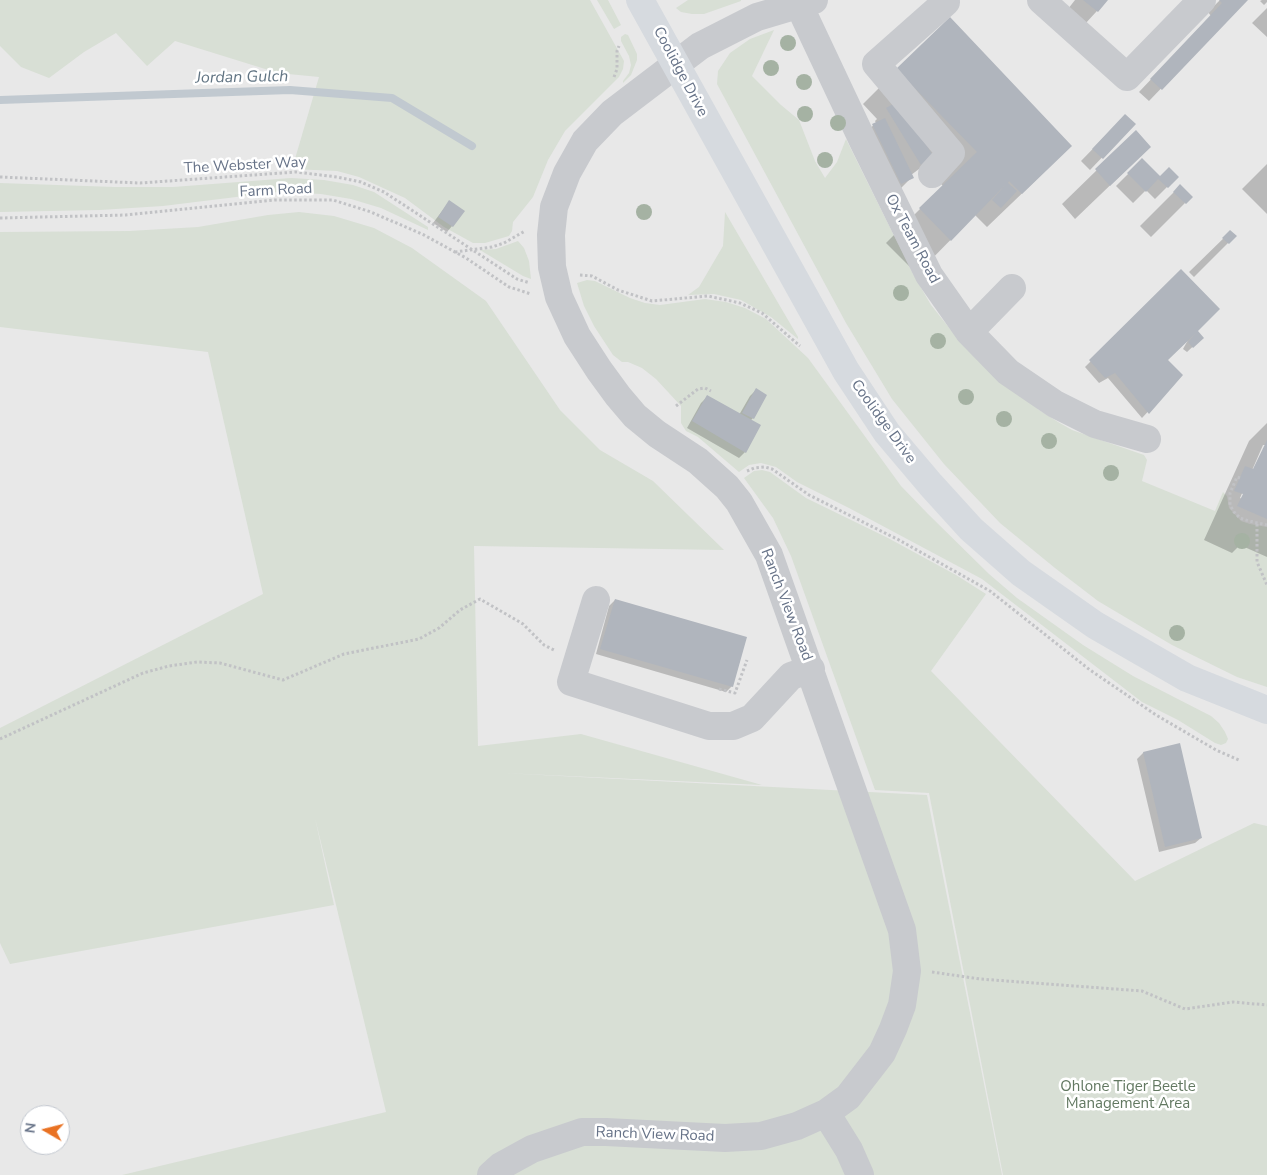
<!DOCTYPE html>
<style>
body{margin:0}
#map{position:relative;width:1267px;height:1175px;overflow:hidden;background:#f7f8f4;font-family:"Nunito Sans",sans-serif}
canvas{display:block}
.north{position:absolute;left:20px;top:1105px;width:50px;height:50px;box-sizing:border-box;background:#fff;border:1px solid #c2c7cf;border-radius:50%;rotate:278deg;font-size:14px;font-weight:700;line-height:20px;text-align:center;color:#667287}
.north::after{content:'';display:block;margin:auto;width:18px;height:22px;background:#e97223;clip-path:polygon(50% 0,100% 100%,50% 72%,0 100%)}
</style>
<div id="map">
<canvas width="1267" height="1175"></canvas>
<div class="north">N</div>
</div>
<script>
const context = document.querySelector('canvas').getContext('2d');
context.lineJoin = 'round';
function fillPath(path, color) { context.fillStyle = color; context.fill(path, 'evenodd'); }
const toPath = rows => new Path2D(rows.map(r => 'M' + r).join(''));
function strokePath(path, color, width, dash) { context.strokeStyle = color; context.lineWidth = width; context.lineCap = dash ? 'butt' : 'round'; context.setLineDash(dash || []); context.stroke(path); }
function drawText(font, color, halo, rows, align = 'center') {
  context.font = font + ' "Nunito Sans",sans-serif'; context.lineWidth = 5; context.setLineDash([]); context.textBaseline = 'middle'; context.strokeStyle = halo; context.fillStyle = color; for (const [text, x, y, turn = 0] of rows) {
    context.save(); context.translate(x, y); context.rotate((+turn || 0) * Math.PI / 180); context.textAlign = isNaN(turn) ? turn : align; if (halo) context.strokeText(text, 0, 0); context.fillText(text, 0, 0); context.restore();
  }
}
const built = toPath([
 [0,0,1267,0,1267,1175,0,1175],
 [30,1115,60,1115,60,1145,30,1145]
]);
const green = toPath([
 [0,0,590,0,624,61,623,69,619,77,565,131,548,160,533,197,513,222,512,231,509,236,485,243,473,243,444,227,405,198,359,177,337,171,292,169,319,77,278,73,175,41,147,66,116,33,84,52,49,78,21,67,0,46],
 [597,0,608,0,621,25,614,29],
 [688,0,741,0,741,1,704,14,692,14,681,12,676,8],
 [774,30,752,76,781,105,799,120,815,161,825,178,837,162,846,139,913,274,931,305,958,339,1039,410,1058,422,1072,430,1144,455,1147,460,1142,481,1215,511,1223,492,1227,496,1229,508,1241,521,1250,524,1267,527,1267,687,1237,677,1172,645,1098,601,1055,568,1000,523,944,464,892,399,846,323,717,84,718,71,730,53,750,39],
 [625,34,628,35,637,54,637,60,631,75,623,83,623,81,629,73,631,65,629,56,621,41,621,37],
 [291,178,324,180,353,185,374,192,428,227,428,230,381,208,351,199,321,194,277,192,163,206,100,210,0,212,0,183,115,187,173,187],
 [299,212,334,216,374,228,412,248,486,301,560,410,600,450,653,481,724,550,474,546,478,746,581,734,762,785,503,773,927,795,1002,1175,122,1175,386,1112,315,818,334,905,10,964,0,943,0,728,263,594,208,352,0,327,0,232,129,231,198,227,268,215],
 [725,212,798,337,798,339,771,317,741,300,714,294,688,295,699,287,723,246],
 [518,241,524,248,529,261,531,279,523,276,480,250,496,249],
 [587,280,595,281,630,298,645,303,660,305,705,299,726,302,745,308,766,319,808,358,901,486,928,514,989,574,1017,598,1083,645,1133,676,1211,716,1219,723,1225,732,1228,739,1226,743,1221,745,1215,743,1178,720,1142,702,982,579,849,508,797,482,776,467,761,463,749,465,739,472,698,437,686,431,681,423,681,406,656,379,642,368,628,362,622,362,613,355,594,326,584,306,577,283],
 [762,470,770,472,806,498,888,538,956,575,986,594,931,671,1135,881,1254,823,1267,826,1267,1175,1003,1175,929,793,875,790,791,556,773,518,744,478,754,471]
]);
const shadow = toPath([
 [1075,0,1107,0,1085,24,1068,9],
 [1220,0,1246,0,1149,101,1139,92,1211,16,1208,12],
 [1262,0,1267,0,1267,2,1264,5,1260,1],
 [1267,8,1267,37,1252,23],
 [897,70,1036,180,987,227,975,215,917,274,886,243,943,186,923,166,911,175,912,177,900,189,860,137,876,123,875,121,877,119,863,104],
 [1134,124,1090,170,1081,161,1113,128],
 [1136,132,1150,147,1075,219,1062,204],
 [1142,160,1160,178,1177,177,1155,199,1146,190,1133,203,1116,186],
 [1267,164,1267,214,1242,189],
 [1180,186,1185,203,1151,237,1140,226],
 [449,202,452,226,447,232,433,223],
 [1230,232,1235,236,1194,277,1189,272],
 [1181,271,1196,331,1202,338,1187,352,1183,349,1188,340,1167,360,1182,375,1142,418,1108,378,1099,383,1085,367],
 [756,390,753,418,750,421,745,452,739,458,687,428,701,403,707,397,739,415,750,396],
 [1267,423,1267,557,1240,545,1232,553,1204,540,1249,441],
 [1263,445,1266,445,1242,499,1240,498],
 [615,600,732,686,726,692,596,654,609,606],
 [1179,745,1201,838,1195,843,1159,852,1137,759,1143,753]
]);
const stream = toPath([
 [0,100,290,90,392,98,472,146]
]);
const building = toPath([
 [1083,0,1108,0,1098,12],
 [1219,0,1248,0,1162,90,1150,79,1222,3],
 [950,17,1072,146,1022,194,1009,181,1008,183,1017,191,1001,208,992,200,1006,184,951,241,919,208,977,152,896,69],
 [898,101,934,157,921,165,886,108],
 [1125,114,1136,124,1103,159,1092,149],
 [885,118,914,178,901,184,872,124],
 [1136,130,1151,147,1110,186,1095,169],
 [1142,158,1160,176,1169,167,1179,177,1168,188,1158,179,1146,192,1127,173],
 [1180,184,1193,197,1186,204,1173,192],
 [449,200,465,211,453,227,438,217],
 [1230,230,1237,236,1229,244,1222,238],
 [1181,269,1220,309,1198,331,1204,338,1193,348,1188,342,1196,333,1168,360,1183,375,1149,414,1115,373,1105,378,1089,360],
 [756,388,767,395,754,419,742,413],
 [707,395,761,425,746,453,692,421],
 [1267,440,1267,519,1237,506,1243,494,1234,491,1245,466,1253,469],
 [615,599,747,637,733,687,600,649],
 [1180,743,1202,838,1165,847,1143,752]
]);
const path = toPath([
 [614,77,617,69,617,51,619,46],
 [0,177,140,183,296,172,337,177,361,182,384,192,517,279,530,283],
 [0,218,126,215,275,200,333,200,371,212,424,235,466,258,509,287,531,294],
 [455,252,492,247,504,243,525,231],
 [580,275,592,276,618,290,652,301,708,296,740,303,762,313,800,346],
 [676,406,698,389,705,388,711,391],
 [747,471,754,468,765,467,772,469,809,495,899,540,990,591,1090,670,1156,715,1216,750,1239,760],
 [1240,478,1237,477,1230,493,1230,505,1234,512,1240,518,1249,521,1267,525],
 [1257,524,1257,562,1267,585],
 [719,689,735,693,747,660],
 [0,739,143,673,169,666,197,662,220,663,283,680,344,654,419,639,439,628,460,610,480,599,523,624,544,645,554,650],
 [932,972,980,979,1142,991,1185,1009,1233,1002,1267,1005]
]);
const minor = toPath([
 [1041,0,1127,77,1202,0],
 [799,5,863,141,929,275,969,332,1008,372,1055,404,1095,424,1147,439],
 [932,174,951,153,876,64,946,2],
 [969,332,1012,288],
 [596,600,571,682,709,726,733,726,752,718,791,676,811,669],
 [826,1113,849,1150,860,1175],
 [491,1175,501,1166,532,1149,582,1132,606,1132,725,1138,761,1136,797,1126,826,1113,848,1097,882,1053,893,1029,902,1005,907,971,902,930,769,555,739,502,727,487,698,461,657,434,635,416,618,396,599,370,577,336,559,297,552,267,551,235,554,207,567,173,585,141,612,113,700,46,757,17,814,0]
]);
const major = toPath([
 [640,0,846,371,887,433,931,485,971,529,1021,573,1095,625,1187,678,1267,710]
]);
const trees = [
 [788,43],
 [771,68],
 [804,82],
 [805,114],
 [838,123],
 [825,160],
 [644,212],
 [901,293],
 [938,341],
 [966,397],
 [1004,419],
 [1049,441],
 [1111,473],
 [1242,541],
 [1177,633]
];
const streetNames = [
 ["Coolidge Drive",680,72,62],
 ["The Webster Way",245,166,-3],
 ["Farm Road",276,191,-3],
 ["Ox Team Road",912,239,62],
 ["Coolidge Drive",883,422,54],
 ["Ranch View Road",786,605,69],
 ["Ranch View Road",655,1135,2]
];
const parkNames = [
 ["Ohlone Tiger Beetle",1128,1087],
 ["Management Area",1128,1104]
];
const waterNames = [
 ["Jordan Gulch",242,78,-1]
];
fillPath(built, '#e8e8e8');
fillPath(green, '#d8dfd5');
fillPath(shadow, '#0003');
strokePath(stream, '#c1c9d0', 8);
fillPath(building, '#b0b5bd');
strokePath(path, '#c1c2c5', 3, [2.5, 2.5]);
strokePath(minor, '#c8cace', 28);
strokePath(major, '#d6dadf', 28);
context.fillStyle = '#a5b2a3';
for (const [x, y] of trees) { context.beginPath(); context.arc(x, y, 8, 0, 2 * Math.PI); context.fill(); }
drawText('15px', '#667287', '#fff', streetNames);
drawText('15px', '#627861', '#fff', parkNames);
drawText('italic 16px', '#617483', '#fff', waterNames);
</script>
